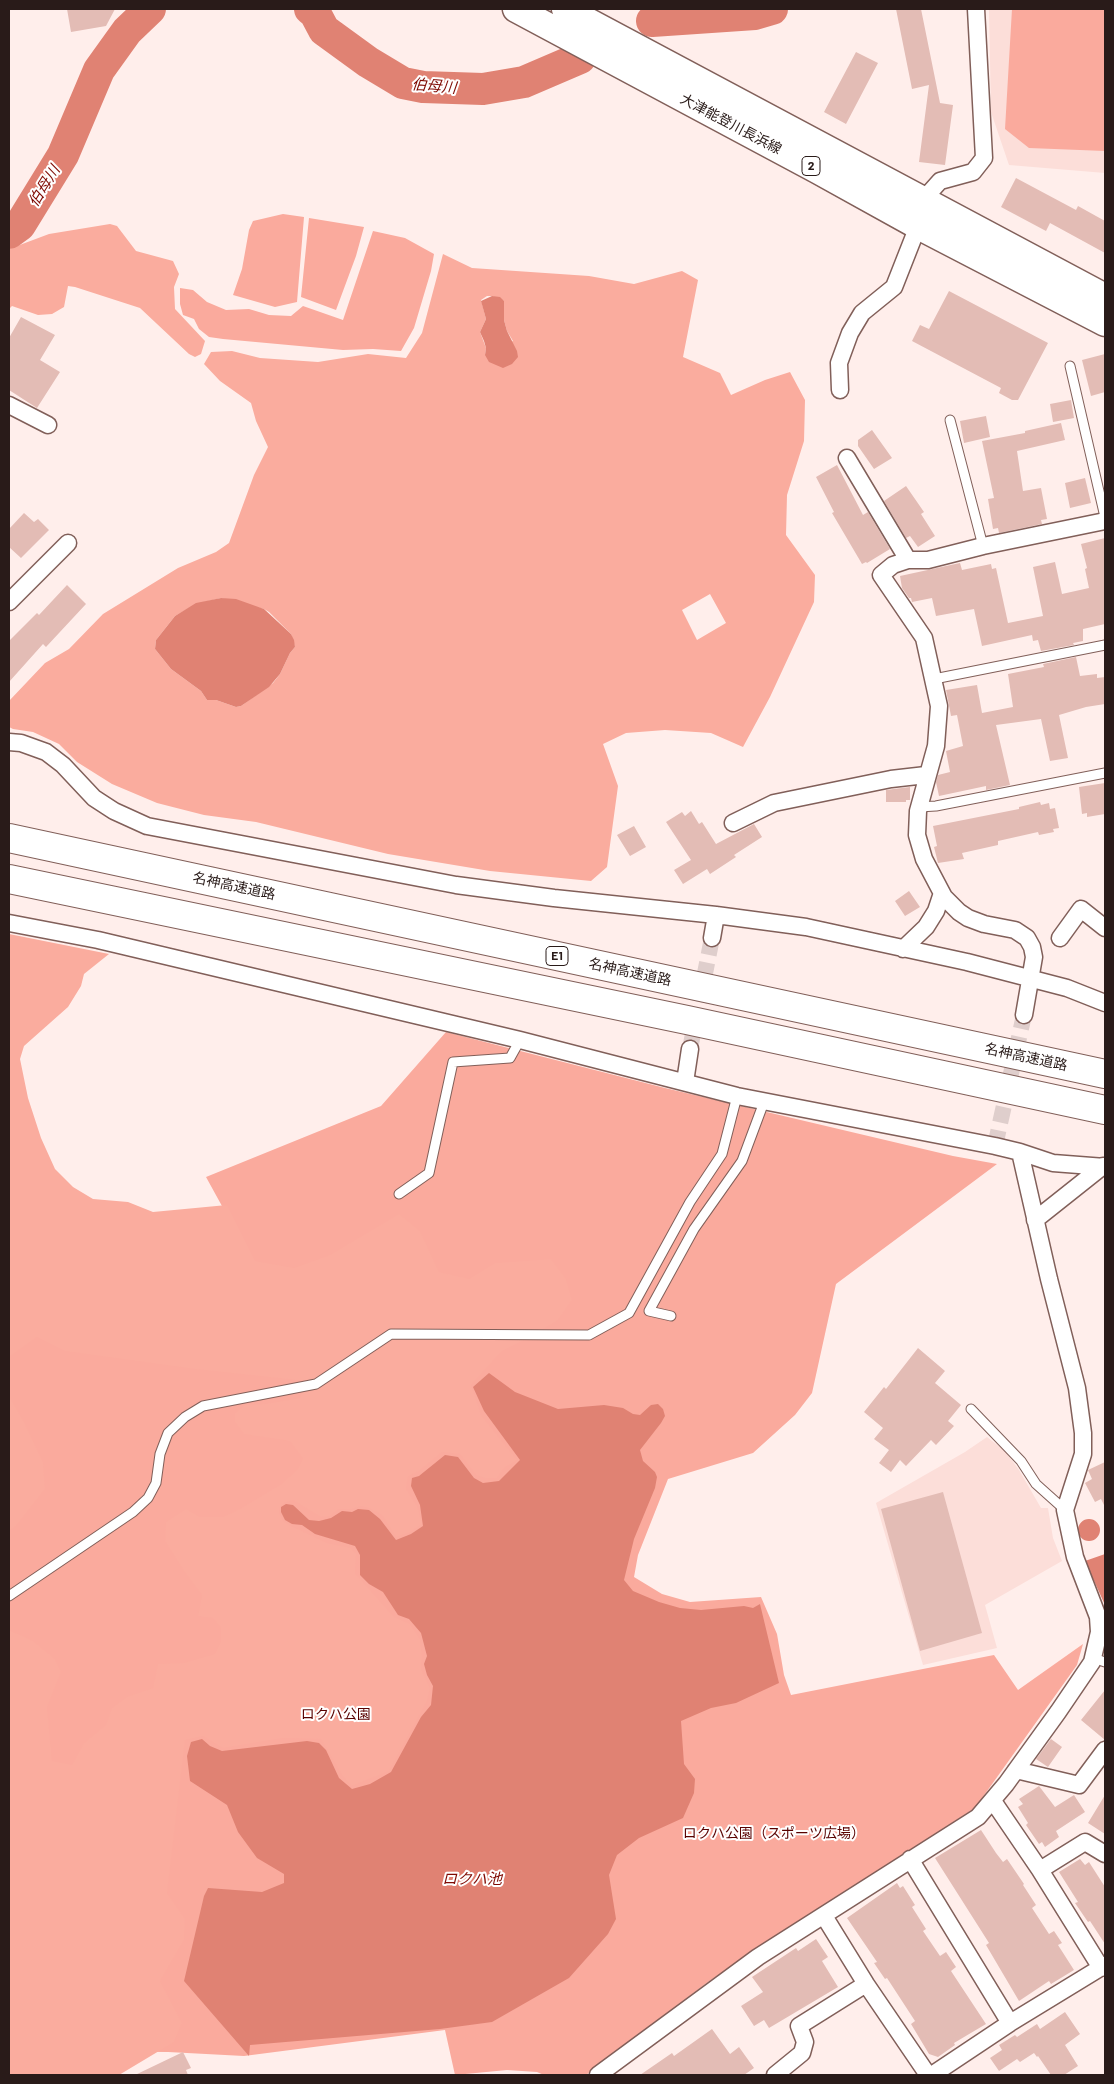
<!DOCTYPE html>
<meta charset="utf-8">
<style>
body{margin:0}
#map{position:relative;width:1114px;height:2084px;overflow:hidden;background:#ffeeeb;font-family:Barlow,sans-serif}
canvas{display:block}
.frame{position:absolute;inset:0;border:10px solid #291b19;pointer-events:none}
</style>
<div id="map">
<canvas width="1114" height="2084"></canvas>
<div class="frame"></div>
</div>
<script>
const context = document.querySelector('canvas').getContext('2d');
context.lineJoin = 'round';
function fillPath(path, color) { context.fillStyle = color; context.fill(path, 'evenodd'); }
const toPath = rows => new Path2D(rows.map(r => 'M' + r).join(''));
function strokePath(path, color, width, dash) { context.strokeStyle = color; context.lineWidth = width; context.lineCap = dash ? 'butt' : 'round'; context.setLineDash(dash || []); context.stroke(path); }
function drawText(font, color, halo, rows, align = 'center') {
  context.font = font + ' Barlow,"Noto Sans JP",sans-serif'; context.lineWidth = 4; context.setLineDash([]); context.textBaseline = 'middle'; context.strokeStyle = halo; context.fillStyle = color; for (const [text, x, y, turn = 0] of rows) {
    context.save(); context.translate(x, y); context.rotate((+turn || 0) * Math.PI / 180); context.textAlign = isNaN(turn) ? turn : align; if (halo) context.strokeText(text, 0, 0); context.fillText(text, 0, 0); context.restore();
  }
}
const built = toPath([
 [989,9,1105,9,1105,173,1009,165,991,112],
 [987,1437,1005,1451,1019,1470,1041,1508,1048,1508,1053,1538,1062,1561,985,1605,997,1648,923,1665,876,1503,965,1452]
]);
const green = toPath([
 [1012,9,1105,9,1105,151,1029,148,1005,129],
 [283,214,304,217,297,302,275,307,233,295,242,269,249,230,253,221],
 [309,218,364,227,356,256,336,310,301,297],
 [373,231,405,238,434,254,431,271,414,328,401,351,373,349,343,350,223,339,209,337,199,329,194,319,183,315,180,304,180,288,193,290,207,302,226,310,249,309,269,315,291,316,303,306,343,320],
 [446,1032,665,1088,953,1156,997,1164,836,1284,812,1393,795,1415,753,1453,668,1479,638,1555,634,1577,662,1594,690,1602,761,1597,777,1634,784,1675,791,1695,994,1655,1018,1690,1083,1644,1077,1665,975,1808,708,1982,586,2075,544,2075,537,2072,507,2070,455,2075,445,2030,244,2056,168,2052,9,2051,9,1315,255,1266,206,1177,381,1106]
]);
const forest = toPath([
 [110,224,117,226,136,251,173,261,179,274,174,287,175,309,205,341,201,354,195,357,189,354,140,308,75,287,68,286,64,307,52,314,38,315,12,306,9,309,9,249,49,234],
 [443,254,472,268,589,276,634,284,682,271,698,280,683,357,720,373,731,395,765,380,790,372,805,400,804,441,787,495,786,535,815,575,814,602,770,697,743,747,711,733,665,730,626,733,603,744,618,786,607,867,591,881,490,871,388,854,256,822,204,815,157,803,112,784,77,762,59,744,33,732,13,729,9,727,9,701,45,663,69,649,103,614,178,568,216,552,229,543,254,475,268,447,256,421,251,403,220,381,204,364,211,352,232,351,260,358,318,362,368,354,406,358,422,333],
 [487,296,492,296,504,301,504,320,507,331,513,341,485,355,486,348,480,332,486,319,481,300],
 [710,594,726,623,697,640,682,610],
 [221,598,264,609,269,612,291,634,295,647,290,653,280,674,273,683,241,706,236,707,216,700,207,700,201,691,171,669,155,649,156,640,175,616,196,604],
 [9,934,109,954,84,974,81,986,68,1007,24,1046,20,1059,28,1098,41,1138,55,1169,73,1187,93,1199,128,1202,153,1212,227,1205,255,1261,294,1268,330,1255,399,1214,420,1231,439,1272,469,1279,495,1263,551,1259,566,1279,572,1300,558,1320,532,1336,502,1351,471,1385,481,1415,517,1460,504,1468,497,1478,485,1478,476,1475,460,1454,442,1452,419,1471,408,1476,406,1489,417,1506,422,1524,410,1532,396,1537,382,1515,369,1508,361,1506,352,1509,339,1509,330,1516,321,1517,293,1500,284,1503,280,1507,279,1513,283,1521,291,1526,327,1543,350,1548,356,1553,355,1573,394,1617,410,1624,420,1639,422,1655,421,1669,430,1688,427,1701,389,1771,351,1786,342,1775,321,1739,283,1738,223,1748,203,1736,185,1740,167,1893,185,1919,184,1940,160,1981,182,2023,174,2042,119,2075,9,2075,9,1630,33,1641,55,1659,61,1672,47,1707,52,1761,72,1765,84,1743,106,1725,112,1708,127,1697,153,1688,158,1664,184,1663,215,1654,221,1642,221,1628,213,1618,198,1616,202,1595,184,1571,165,1541,166,1522,186,1509,200,1517,223,1517,240,1509,280,1485,298,1469,303,1459,290,1441,244,1434,235,1422,235,1413,245,1405,265,1404,300,1398,306,1381,195,1369,65,1351,37,1337,9,1357],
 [9,1396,24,1422,43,1462,45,1489,16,1526,9,1531]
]);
const water = toPath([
 [492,296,500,297,504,301,504,320,507,331,517,351,518,357,512,364,503,368,489,362,485,355,486,348,484,341,480,332,486,319,481,301],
 [221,598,236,599,264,609,291,634,294,640,295,647,290,653,280,674,269,687,241,706,236,707,216,700,207,700,201,691,171,669,155,649,156,640,175,616,196,603],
 [489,1373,515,1392,558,1409,604,1405,623,1408,633,1414,640,1415,651,1405,658,1404,663,1409,665,1416,661,1423,640,1450,643,1461,655,1472,657,1477,655,1488,634,1539,624,1580,633,1591,659,1602,680,1608,701,1610,744,1606,753,1608,760,1604,779,1683,736,1703,711,1708,681,1721,684,1764,695,1779,694,1793,683,1818,639,1838,617,1855,609,1875,616,1919,608,1934,569,1978,492,2022,440,2029,250,2045,249,2056,184,1981,204,1896,208,1888,262,1892,284,1883,284,1874,257,1858,238,1832,227,1805,190,1781,187,1756,191,1742,202,1739,210,1746,222,1751,307,1741,319,1743,326,1750,339,1778,352,1789,370,1784,391,1772,421,1717,431,1705,433,1686,427,1675,424,1664,427,1656,421,1633,409,1619,398,1615,383,1592,369,1584,360,1575,360,1555,355,1546,315,1534,302,1525,292,1524,285,1520,281,1512,281,1507,286,1504,293,1505,309,1520,319,1521,331,1518,342,1511,352,1512,358,1509,369,1510,380,1519,396,1540,411,1534,423,1526,420,1505,411,1486,412,1478,419,1476,445,1455,458,1457,474,1478,483,1483,499,1481,520,1460,484,1411,473,1387],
 '1078 1530a11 11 0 1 1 22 0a11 11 0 1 1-22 0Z',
 [1105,1554,1105,1605,1085,1561]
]);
const river = toPath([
 [310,9,315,13,324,30,368,62,403,83,423,87,483,89,524,82,580,58],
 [652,21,755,14,772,9],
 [9,233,20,225,63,155,99,70,127,31,150,9]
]);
const building = toPath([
 [67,9,115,9,106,26,71,32],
 [896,9,921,9,940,103,953,105,945,165,919,162,929,85,912,89],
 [856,52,878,63,846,124,824,112],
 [1016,178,1076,210,1078,206,1105,221,1105,253,1050,223,1046,231,1001,207],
 [949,291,1048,343,1018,400,1012,400,999,393,1001,388,912,341,920,325,929,329],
 [21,317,55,335,40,360,60,372,37,408,9,390,9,338],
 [1105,354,1105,392,1091,396,1082,360],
 [1071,400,1074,418,1053,422,1050,404],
 [986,416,990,437,964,443,960,421],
 [1061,423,1065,440,1017,451,1023,491,1041,488,1047,519,1041,520,1042,524,999,533,998,528,993,529,988,499,994,498,982,441,1025,433,1025,431],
 [872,430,892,458,874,469,858,446,858,440],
 [837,465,863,515,868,512,890,549,867,563,866,562,862,564,832,513,834,512,816,477],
 [1085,478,1091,503,1070,508,1065,483],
 [906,486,924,512,921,514,935,536,918,547,910,536,906,538,884,501],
 [24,513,34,522,38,519,49,530,21,558,9,547,9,529],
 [1105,538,1105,624,1083,629,1083,641,1073,643,1074,645,1041,651,1038,640,1033,641,1032,635,982,646,974,609,936,616,932,598,912,602,911,598,909,598,902,588,900,576,960,563,962,570,991,564,992,569,996,568,1008,623,1043,616,1033,567,1055,562,1062,594,1089,588,1085,569,1087,568,1081,544],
 [67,585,86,604,46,647,43,644,9,682,9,641,37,613,39,615],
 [1076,657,1080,676,1097,674,1097,678,1105,677,1105,704,1086,707,1059,715,1068,758,1050,761,1041,719,996,725,1010,785,986,790,986,786,939,796,936,782,938,775,950,772,946,751,963,746,957,715,951,716,946,690,977,685,982,713,1013,707,1008,674,1044,667,1043,664],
 [1105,783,1105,814,1087,817,1087,813,1082,814,1079,787],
 [910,787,910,800,906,800,906,802,886,802,886,790],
 [1040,802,1041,805,1049,803,1050,809,1055,808,1059,828,1053,829,1054,832,1039,835,1038,832,998,841,998,845,962,853,964,859,938,863,934,847,937,846,933,826,1019,809,1019,807],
 [691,811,699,824,702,822,716,844,754,824,762,837,734,855,736,857,710,874,707,869,683,884,674,870,691,860,666,822,682,812,685,816],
 [634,826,646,847,630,856,617,835],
 [909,891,920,907,905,916,895,901],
 [918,1348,945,1371,935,1383,961,1405,948,1421,954,1426,936,1445,931,1440,906,1466,900,1460,891,1472,879,1463,889,1450,874,1439,883,1428,864,1412,884,1387,886,1389],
 [1105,1462,1105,1507,1101,1499,1095,1502,1085,1483,1092,1479,1088,1470],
 [943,1492,982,1633,920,1651,881,1509],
 [1105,1690,1105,1740,1081,1720],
 [1051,1739,1062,1747,1048,1767,1036,1759],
 [1039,1786,1055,1807,1074,1795,1085,1812,1056,1831,1059,1837,1045,1847,1042,1842,1039,1844,1026,1825,1028,1823,1018,1807,1023,1804,1019,1799],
 [1105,1795,1105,1834,1088,1823],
 [981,1830,996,1853,1003,1862,1007,1859,1024,1884,1023,1885,1036,1905,1032,1908,1049,1934,1054,1931,1062,1943,1058,1945,1074,1970,1051,1984,1049,1981,1019,2001,986,1945,989,1943,935,1858],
 [1080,1859,1085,1865,1089,1862,1105,1887,1105,1944,1090,1921,1088,1922,1075,1903,1078,1902,1059,1872],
 [897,1883,900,1888,903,1886,915,1905,912,1907,926,1929,923,1931,940,1956,946,1952,956,1967,951,1971,986,2024,954,2043,955,2045,938,2057,929,2054,911,2024,915,2021,887,1978,885,1979,874,1963,877,1962,847,1918],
 [816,1939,828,1957,822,1961,838,1987,769,2028,764,2020,754,2026,741,2006,763,1992,752,1977,796,1948,798,1951],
 [1065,2012,1080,2034,1065,2045,1078,2066,1064,2075,1051,2075,1038,2056,1037,2057,1034,2053,1020,2062,1017,2059,999,2071,990,2058,1002,2050,999,2045,1015,2035,1017,2037,1037,2024,1040,2029],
 [712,2029,730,2054,739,2047,754,2068,744,2075,640,2075,672,2053,674,2056],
 [183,2052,191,2068,186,2070,188,2075,135,2075]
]);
const streetTunnel = toPath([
 [690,1049,712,938],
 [995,1146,1024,1015]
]);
const lane = toPath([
 [1070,366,1105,517],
 [950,420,983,546],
 [934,679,1105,645],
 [919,807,936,806,1105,773],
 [399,1194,429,1173,453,1062,510,1058,520,1040],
 [671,1316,649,1311,694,1229,742,1161,764,1102],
 [971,1409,1021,1461,1036,1484,1065,1510],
 [9,1596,133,1512,148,1498,156,1483,160,1454,168,1433,185,1417,203,1406,316,1384,391,1334,589,1335,629,1313,690,1202,722,1154,737,1096],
 [1093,1658,1105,1662]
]);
const street = toPath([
 [840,390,839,363,850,333,862,313,894,287,918,226,923,200,940,181,973,172,984,158,976,9],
 [9,405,48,425],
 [847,458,908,560],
 [9,602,68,543],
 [9,742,21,743,46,752,63,765,94,798,114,811,147,826,456,885,554,898,716,915,806,927,967,962,1067,988,1105,1003],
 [733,823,774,803,891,779,926,775],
 [9,923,98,940,520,1040,737,1096,995,1146,1020,1152,1049,1279,1077,1388,1083,1433,1083,1454,1065,1510,1075,1557,1098,1617,1099,1632,1092,1662,1058,1712,1006,1784,978,1817,758,1957,598,2075],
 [712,938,716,915],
 [1060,938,1081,909,1105,928],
 [903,949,926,927,936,911,942,893],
 [1024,1015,1034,957,1032,947,1027,938,1015,930,984,924,968,918,959,912,944,897,924,859,917,835,918,811,936,746,939,706,924,638,881,575,893,565,908,560,928,560,983,546,1105,521],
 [685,1082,690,1049],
 [1020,1152,1053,1163,1105,1167],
 [1035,1220,1103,1166],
 [1016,1770,1079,1785,1105,1750],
 [993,1801,1040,1870,1101,1968],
 [910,1859,1010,2023],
 [1040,1870,1085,1842,1105,1854],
 [824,1916,866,1984,928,2075],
 [775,2075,802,2053,805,2042,799,2026,866,1984],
 [932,2075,1010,2023,1105,1965]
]);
const primary = toPath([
 [516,9,817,170,918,226,1105,323],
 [565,9,1105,297]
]);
const highway = toPath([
 [9,838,1105,1074],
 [9,879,687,1020,1105,1110]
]);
const shields = [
 [811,166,18],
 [557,956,22]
];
const shieldNames = [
 ["2",811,166],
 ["E1",557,956]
];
const streetNames = [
 ["大津能登川長浜線",731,124,28],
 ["名神高速道路",234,886,12],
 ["名神高速道路",630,972,12],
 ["名神高速道路",1026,1057,12]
];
const parkNames = [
 ["ロクハ公園",336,1714],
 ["ロクハ公園（スポーツ広場）",774,1833]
];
const waterNames = [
 ["伯母川",434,86,5],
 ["伯母川",44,186,-58],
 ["ロクハ池",472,1879]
];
fillPath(built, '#fcded9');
fillPath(green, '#faaa9d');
fillPath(forest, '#faac9e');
fillPath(water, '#e08273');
strokePath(river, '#e08273', 32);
fillPath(building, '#e3bcb5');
strokePath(streetTunnel, '#dfcecc', 16, [16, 8]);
strokePath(lane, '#815f59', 11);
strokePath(street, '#815f59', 19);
strokePath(primary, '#815f59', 29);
strokePath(highway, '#815f59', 30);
strokePath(lane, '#fff', 9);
strokePath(street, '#fff', 16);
strokePath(primary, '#fff', 26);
strokePath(highway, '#fff', 28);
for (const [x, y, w] of shields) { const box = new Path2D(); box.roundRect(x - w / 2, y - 9.5, w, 19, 4); context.fillStyle = '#fff'; context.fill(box); strokePath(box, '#291b19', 1); }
drawText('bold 12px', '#291b19', null, shieldNames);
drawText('14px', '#291b19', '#fff', streetNames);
drawText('14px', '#590200', '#fff', parkNames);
drawText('italic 15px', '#7f0a03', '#fff', waterNames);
</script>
